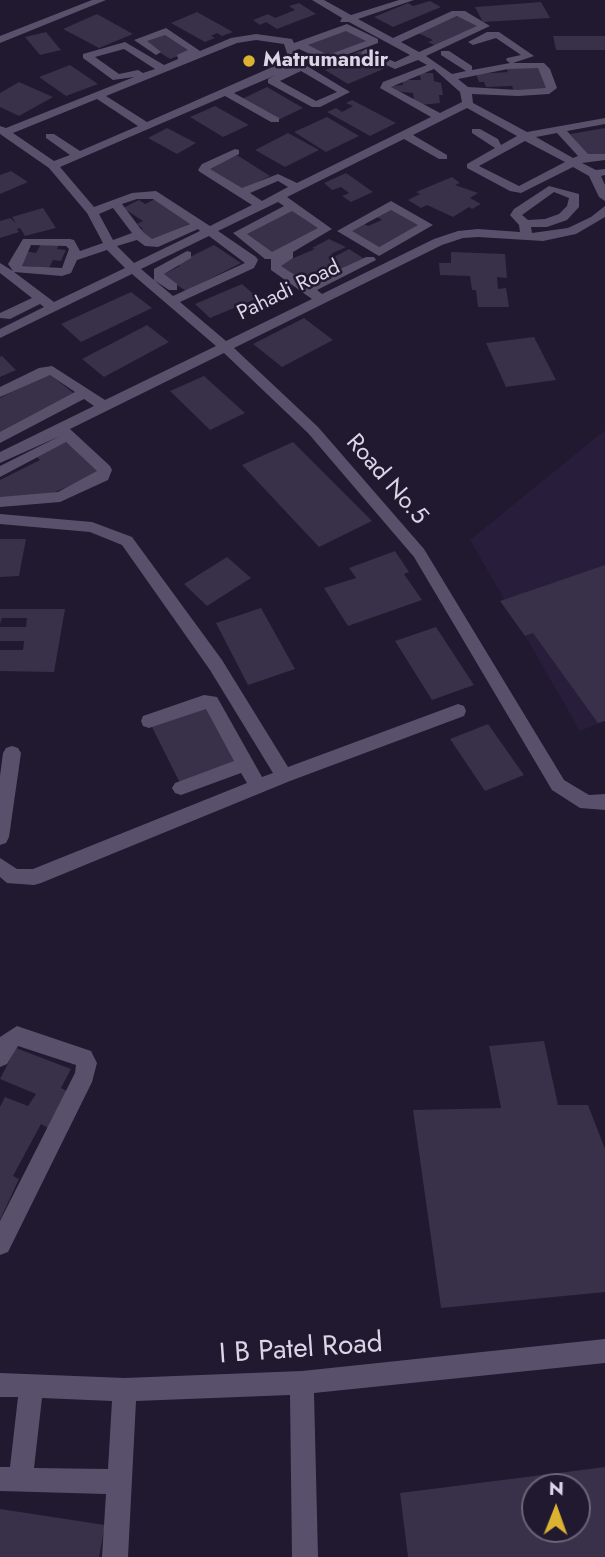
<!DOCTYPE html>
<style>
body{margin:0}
#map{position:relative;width:605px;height:1557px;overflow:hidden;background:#21192f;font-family:Jost,sans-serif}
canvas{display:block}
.north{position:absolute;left:521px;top:1473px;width:70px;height:70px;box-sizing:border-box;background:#21192f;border:2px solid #6b6578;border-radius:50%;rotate:1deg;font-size:19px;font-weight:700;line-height:28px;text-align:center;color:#dad6e6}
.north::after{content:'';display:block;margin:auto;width:24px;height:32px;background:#dcb233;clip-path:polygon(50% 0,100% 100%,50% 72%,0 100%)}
</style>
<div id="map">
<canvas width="605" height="1557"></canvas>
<div class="north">N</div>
</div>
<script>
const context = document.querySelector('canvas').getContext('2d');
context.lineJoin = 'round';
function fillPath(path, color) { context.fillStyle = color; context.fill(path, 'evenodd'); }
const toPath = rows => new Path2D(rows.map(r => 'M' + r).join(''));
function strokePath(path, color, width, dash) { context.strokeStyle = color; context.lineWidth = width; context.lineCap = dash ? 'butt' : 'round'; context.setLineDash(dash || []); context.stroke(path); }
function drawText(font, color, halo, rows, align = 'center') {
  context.font = font + ' Jost,sans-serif'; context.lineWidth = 5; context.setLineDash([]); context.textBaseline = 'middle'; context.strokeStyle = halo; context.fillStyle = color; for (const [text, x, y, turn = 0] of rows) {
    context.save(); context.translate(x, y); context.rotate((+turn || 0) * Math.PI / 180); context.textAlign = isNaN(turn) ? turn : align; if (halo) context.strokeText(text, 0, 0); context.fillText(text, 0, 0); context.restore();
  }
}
const built = toPath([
 [605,430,605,721,580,731,470,540]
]);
const building = toPath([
 [430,1,441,7,393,27,374,17,408,3,413,6],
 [541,2,550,18,483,22,475,7],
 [299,3,316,14,277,29,266,22,260,25,253,20,268,14,275,18,295,10,289,6],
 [197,12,233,32,222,36,217,33,211,36,215,38,205,42,171,23],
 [97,14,133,34,99,48,63,29],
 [460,15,481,26,436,46,428,42,433,40,418,33],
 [347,29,369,41,327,58,305,46],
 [46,32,61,50,40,55,25,37],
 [165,32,194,50,170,59,141,40],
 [553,36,605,36,605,50,556,50],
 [360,51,388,67,348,84,325,70,340,64,335,61],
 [70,65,98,84,66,96,39,77],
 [539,66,548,90,514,91,512,86,486,87,484,82,479,82,476,74,508,72,506,68],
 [419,73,433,73,434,81,441,83,443,95,439,95,440,103,420,105,414,103,413,93,393,91,392,86,403,85,402,80,421,80],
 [19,82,53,97,19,116,0,107,0,93],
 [267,87,303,108,278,120,242,99],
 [352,100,396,123,370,136,327,112,336,108,342,112,353,106,346,103],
 [215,106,249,125,223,137,190,117],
 [327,117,359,136,326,152,294,132],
 [167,128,196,143,177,154,148,138],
 [605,128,605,154,590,157,570,134],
 [288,133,319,150,285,167,255,150],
 [237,155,270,176,241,190,207,168],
 [11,171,28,182,0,194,0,175],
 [346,173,373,192,351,202,342,196,349,193,341,187,332,190,324,183],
 [452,177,460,183,455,185,478,193,470,198,481,204,472,209,469,207,453,217,427,205,421,208,408,200,420,194,416,192],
 [157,198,193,222,153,241,137,231,143,229,137,224,143,221,123,208,139,200,145,204],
 [392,207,421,224,375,249,348,232,364,224,368,226,382,220,375,216],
 [43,208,56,228,25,236,20,228,17,229,19,232,0,238,0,221,10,218,16,223,12,217],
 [294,209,323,228,272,254,244,234],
 [329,239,346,247,331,254,334,257,349,249,363,258,312,284,304,279,300,281,277,265,315,249,312,248],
 [42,242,59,244,57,249,66,250,61,261,53,260,49,268,17,265,25,251,36,253],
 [214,245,241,263,186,291,162,275,180,266,176,264],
 [451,252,505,254,507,278,497,277,498,289,506,288,509,307,478,307,476,290,472,290,470,276,440,275,439,263,451,263],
 [242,284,258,298,210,318,195,304],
 [131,292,152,308,81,342,61,324],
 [304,318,333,340,282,367,253,344],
 [147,325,169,342,104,377,82,359],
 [534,337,556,380,506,387,486,343],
 [2,356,16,370,0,377,0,357],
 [48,373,76,395,0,435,0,398],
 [204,376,245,413,210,430,170,391],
 [65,441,100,473,46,496,0,499,0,480,40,460,37,457],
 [293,442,372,521,319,547,242,465],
 [0,539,26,539,19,576,0,577],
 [395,551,409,572,404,574,422,600,348,626,324,588,356,578,349,568],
 [227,557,251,578,207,606,184,584],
 [605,565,605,721,598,723,533,633,525,636,500,601],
 [261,608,295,669,248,685,216,623],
 [0,609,65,609,54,672,0,671,0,650,23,650,24,641,0,641,0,627,26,627,27,618,2,618,0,624],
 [436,627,474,685,432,700,395,641],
 [206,705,236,761,180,783,151,725],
 [488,724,524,775,485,791,450,739],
 [544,1041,558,1105,588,1105,605,1149,605,1292,441,1308,413,1110,501,1108,489,1046],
 [16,1048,71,1069,61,1088,67,1091,48,1128,41,1124,13,1176,19,1179,0,1220,0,1107,5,1097,28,1106,36,1094,0,1079],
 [605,1467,605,1557,408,1557,400,1493],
 [535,1487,577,1487,577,1529,535,1529],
 [0,1509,105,1525,99,1557,0,1557]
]);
const minor = toPath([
 [92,0,106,0,0,43,0,36,92,0],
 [312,0,324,0,351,15,399,0,414,0,358,19,393,38,452,11,465,11,490,26,426,56,452,74,466,71,441,55,441,51,449,51,472,66,472,70,510,63,506,60,507,58,521,55,496,38,473,45,468,42,487,32,499,32,534,56,513,63,544,63,550,69,557,88,549,94,518,96,472,94,473,103,527,132,605,118,605,124,567,131,588,154,605,154,605,160,582,163,596,170,605,169,605,175,601,176,605,185,605,201,599,197,589,176,573,167,521,193,510,191,467,168,467,164,495,148,472,133,472,129,480,129,498,139,501,145,517,136,467,108,413,135,447,155,447,159,439,159,404,139,287,197,332,229,293,252,293,258,281,266,308,284,366,257,374,257,376,260,317,290,322,294,434,239,458,231,478,229,520,232,519,225,510,215,514,209,549,186,579,194,579,207,567,220,547,227,531,227,532,233,568,228,591,217,605,206,605,217,576,234,543,241,478,237,463,238,442,245,234,348,318,427,424,549,564,780,589,795,605,794,605,810,580,808,552,790,414,557,308,433,224,353,70,429,110,466,112,470,108,480,60,502,0,507,0,497,58,492,97,471,66,442,0,477,0,466,60,436,0,463,0,452,94,406,84,399,0,443,0,432,75,392,50,375,0,397,0,387,39,368,52,366,105,400,216,346,132,274,0,338,0,329,44,307,40,304,10,319,0,318,0,313,32,298,0,273,0,263,13,271,8,264,23,239,70,239,74,240,80,251,103,243,87,213,49,168,0,134,0,126,6,128,134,77,113,80,83,58,83,54,125,42,164,65,178,59,177,55,188,50,165,35,147,41,161,52,156,55,134,40,166,28,200,51,231,38,256,34,292,39,294,43,347,24,378,39,378,43,327,62,299,49,296,50,298,56,295,63,286,69,297,65,307,66,350,92,320,107,312,107,268,83,268,79,276,75,234,93,279,118,279,122,271,122,225,96,60,167,94,207,132,193,156,191,210,226,252,205,200,172,198,170,202,164,235,149,239,150,239,154,210,169,242,188,278,174,297,183,431,117,380,88,383,82,427,65,418,60,395,69,362,54,361,52,366,49,395,62,410,55,349,22,340,22,342,18,312,0],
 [457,16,477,26,419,52,401,42,457,16],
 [346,31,366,41,328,55,308,45,346,31],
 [256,40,284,44,288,56,286,61,147,122,106,96,237,43,256,40],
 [124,49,155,69,143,73,138,70,119,74,95,57,124,49],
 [538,68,546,88,518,90,468,87,458,79,508,69,538,68],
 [434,69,460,92,462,102,440,113,391,87,434,69],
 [301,71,337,92,316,101,280,81,301,71],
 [97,99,138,126,80,151,54,134,46,134,46,138,70,155,54,161,13,133,97,99],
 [557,133,578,156,573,158,536,137,557,133],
 [525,141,565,162,519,186,479,166,525,141],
 [278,181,288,187,262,201,250,193,278,181],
 [554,192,569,198,567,206,559,214,545,219,528,220,522,215,554,192],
 [137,199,153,199,190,224,152,239,143,232,122,204,137,199],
 [278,202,284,206,233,233,265,259,271,259,271,270,312,299,226,341,180,302,254,268,258,260,256,257,218,231,278,202],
 [113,208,132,233,113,240,99,214,113,208],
 [292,211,318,228,272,252,247,234,292,211],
 [198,229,200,231,134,263,117,246,137,240,145,246,158,247,198,229],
 [209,236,245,263,173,296,141,269,209,236],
 [31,245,66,246,69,249,62,268,22,266,31,245],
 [107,250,125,268,54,302,14,272,62,276,71,273,77,260,107,250],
 [391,201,433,225,379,256,337,231,391,201],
 [391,210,418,225,379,247,352,231,391,210],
 [187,251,191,252,191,258,164,274,177,284,177,290,169,290,154,280,154,269,187,251],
 [0,514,92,522,132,537,222,660,288,767,458,704,464,706,466,711,464,716,290,781,41,883,34,885,7,883,0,877,0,858,17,869,33,869,247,783,241,773,181,795,175,793,172,788,175,783,234,761,206,709,149,728,143,726,141,721,143,716,204,695,217,697,262,777,273,773,210,670,122,545,90,532,0,524,0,514],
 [12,746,18,748,21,753,9,837,6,843,0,845,0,776,3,753,6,748,12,746],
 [17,1026,91,1051,97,1063,92,1082,8,1252,0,1255,0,1221,75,1073,76,1065,18,1046,7,1064,0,1067,0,1037,17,1026],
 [605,1339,605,1363,314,1393,318,1557,292,1557,290,1395,136,1401,128,1557,102,1557,106,1494,0,1491,0,1467,10,1467,18,1397,0,1397,0,1373,125,1378,302,1371,605,1339],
 [42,1398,112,1401,108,1469,34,1468,42,1398]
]);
const markers = [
 [249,61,7,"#dcb233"]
];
const farPoinames = [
 ["Matrumandir",263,61]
];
const farStreetnames = [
 ["Pahadi Road",289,291,-26]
];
const streetNames = [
 ["Road No.5",386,480,49]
];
const nearStreetnames = [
 ["I B Patel Road",301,1350,-4]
];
fillPath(built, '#281d3a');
fillPath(building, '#393049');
fillPath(minor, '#59516c');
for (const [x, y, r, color] of markers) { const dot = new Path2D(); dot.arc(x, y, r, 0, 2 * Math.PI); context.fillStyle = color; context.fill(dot); strokePath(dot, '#21192f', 2.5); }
drawText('bold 21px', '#dad6e6', '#21192f', farPoinames, 'left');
drawText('21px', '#dad6e6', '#21192f', farStreetnames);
drawText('24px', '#dad6e6', '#21192f', streetNames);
drawText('28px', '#dad6e6', '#21192f', nearStreetnames);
</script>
